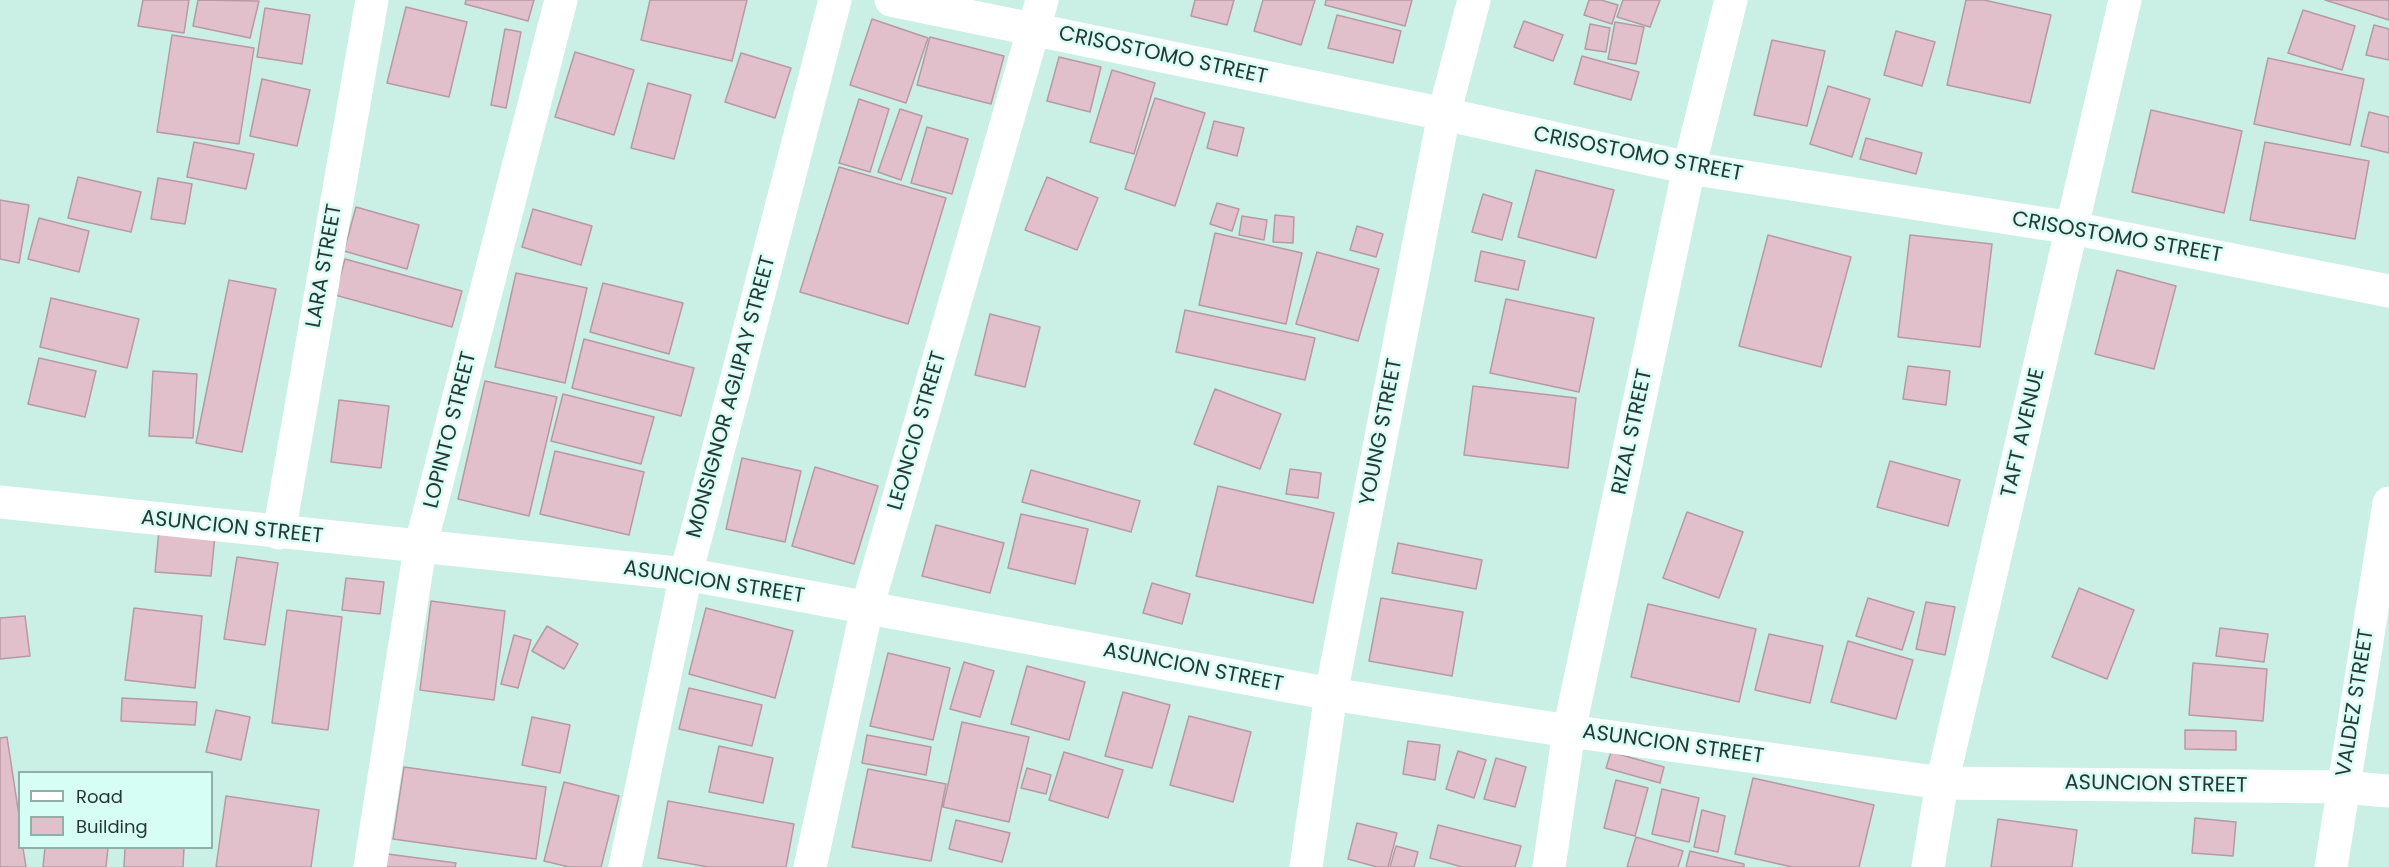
<!DOCTYPE html>
<style>
body{margin:0}
#map{position:relative;width:2389px;height:867px;overflow:hidden;background:#caf0e6;font-family:Poppins,sans-serif}
canvas{display:block}
.legend{position:absolute;left:18px;top:771px;width:195px;height:78px;box-sizing:border-box;background:#d7fef4;border:2px solid #91aea7;margin:0;padding:8px 10px;list-style:none;font-size:18px;color:#293734}
.legend li{display:flex;align-items:center;gap:12px;height:30px}
.legend b{width:30px;border:2px solid #91aea7}
</style>
<div id="map">
<canvas width="2389" height="867"></canvas>
<ul class="legend">
<li><b style="height:8px;background:#fff"></b>Road</li>
<li><b style="height:16px;background:#e2c0cb"></b>Building</li>
</ul>
</div>
<script>
const context = document.querySelector('canvas').getContext('2d');
context.lineJoin = 'round';
function fillPath(path, color) { context.fillStyle = color; context.fill(path, 'evenodd'); }
const toPath = rows => new Path2D(rows.map(r => 'M' + r).join(''));
function strokePath(path, color, width, dash) { context.strokeStyle = color; context.lineWidth = width; context.lineCap = dash ? 'butt' : 'round'; context.setLineDash(dash || []); context.stroke(path); }
function drawText(font, color, halo, rows, align = 'center') {
  context.font = font + ' Poppins,sans-serif'; context.lineWidth = 5; context.setLineDash([]); context.textBaseline = 'middle'; context.strokeStyle = halo; context.fillStyle = color; for (const [text, x, y, turn = 0] of rows) {
    context.save(); context.translate(x, y); context.rotate((+turn || 0) * Math.PI / 180); context.textAlign = isNaN(turn) ? turn : align; if (halo) context.strokeText(text, 0, 0); context.fillText(text, 0, 0); context.restore();
  }
}
const building = toPath([
 [143,0,189,0,184,33,138,26,143,0],
 [198,0,259,1,250,38,193,26,198,0],
 [466,0,534,0,528,21,465,4,466,0],
 [650,0,747,0,732,61,641,40,650,0],
 [1195,0,1234,0,1227,25,1191,16,1195,0],
 [1263,0,1315,0,1301,45,1254,31,1263,0],
 [1326,0,1412,0,1405,26,1325,5,1326,0],
 [1589,0,1601,0,1618,5,1612,24,1584,15,1589,0],
 [1623,0,1660,0,1650,27,1617,17,1623,0],
 [1966,0,1984,0,2051,15,2030,103,1947,85,1966,0],
 [2325,0,2389,0,2389,20,2325,0],
 [406,7,467,22,449,97,387,83,406,7],
 [265,8,310,15,302,64,257,57,265,8],
 [2303,10,2355,26,2342,70,2288,53,2303,10],
 [1337,15,1401,31,1393,63,1328,48,1337,15],
 [872,19,928,38,906,103,850,85,872,19],
 [1524,21,1563,35,1553,61,1514,47,1524,21],
 [1615,22,1644,27,1636,64,1608,59,1615,22],
 [1590,24,1610,28,1606,52,1585,49,1590,24],
 [2374,25,2389,29,2389,60,2366,55,2374,25],
 [505,29,521,32,506,108,491,105,505,29],
 [1896,31,1935,42,1922,86,1884,75,1896,31],
 [172,35,254,48,239,144,157,132,172,35],
 [930,37,1004,56,991,104,917,85,930,37],
 [1772,40,1825,51,1807,126,1754,115,1772,40],
 [575,52,634,70,614,135,555,117,575,52],
 [741,53,791,68,775,118,725,102,741,53],
 [1582,56,1639,72,1631,100,1574,84,1582,56],
 [1059,57,1101,67,1090,112,1047,101,1059,57],
 [2268,58,2364,79,2350,145,2254,124,2268,58],
 [1112,70,1155,83,1134,154,1090,142,1112,70],
 [262,79,310,90,297,146,250,136,262,79],
 [648,83,691,95,674,159,631,148,648,83],
 [1828,86,1870,99,1852,157,1810,144,1828,86],
 [1155,98,1205,113,1175,206,1125,189,1155,98],
 [859,99,889,109,870,172,839,163,859,99],
 [900,109,922,116,901,180,878,172,900,109],
 [2151,110,2242,131,2224,213,2132,192,2151,110],
 [2369,112,2389,117,2389,153,2361,146,2369,112],
 [1214,121,1244,128,1237,156,1207,148,1214,121],
 [927,127,968,139,952,194,911,183,927,127],
 [1866,138,1922,153,1916,174,1860,159,1866,138],
 [194,142,254,154,246,189,187,177,194,142],
 [2265,142,2369,161,2355,239,2250,220,2265,142],
 [839,167,946,198,908,324,800,292,839,167],
 [1536,170,1614,190,1596,258,1518,237,1536,170],
 [78,177,141,192,131,232,68,218,78,177],
 [1047,177,1098,198,1077,250,1025,230,1047,177],
 [158,178,192,184,185,224,151,219,158,178],
 [1483,194,1512,203,1502,240,1472,232,1483,194],
 [0,200,29,205,19,263,0,259,0,200],
 [1217,203,1239,209,1232,231,1210,224,1217,203],
 [356,207,419,225,407,269,344,251,356,207],
 [533,209,592,226,581,265,522,247,533,209],
 [1275,215,1294,217,1293,243,1273,242,1275,215],
 [1242,216,1267,220,1264,240,1239,235,1242,216],
 [39,218,89,231,79,272,28,259,39,218],
 [1357,226,1383,234,1376,257,1350,250,1357,226],
 [1215,233,1302,253,1286,324,1199,305,1215,233],
 [1768,235,1851,257,1821,367,1739,346,1768,235],
 [1910,235,1992,244,1980,347,1898,337,1910,235],
 [1481,251,1525,261,1518,290,1475,281,1481,251],
 [1317,252,1379,269,1358,341,1296,324,1317,252],
 [345,259,462,291,452,327,335,295,345,259],
 [2117,270,2176,286,2154,369,2095,354,2117,270],
 [516,273,587,288,565,383,495,367,516,273],
 [229,280,276,289,242,452,196,443,229,280],
 [603,283,683,303,669,354,590,332,603,283],
 [51,298,139,319,127,368,40,347,51,298],
 [1506,299,1594,318,1579,392,1490,373,1506,299],
 [1185,310,1315,338,1305,380,1176,352,1185,310],
 [990,314,1040,327,1025,387,975,375,990,314],
 [584,339,694,368,681,416,572,388,584,339],
 [39,358,96,371,85,417,28,404,39,358],
 [1908,366,1950,371,1946,405,1903,399,1908,366],
 [153,371,197,374,193,438,149,436,153,371],
 [485,381,557,397,529,516,458,499,485,381],
 [1473,386,1576,398,1568,468,1464,455,1473,386],
 [1215,389,1281,414,1260,469,1194,444,1215,389],
 [563,394,654,417,641,464,551,441,563,394],
 [339,400,389,406,381,468,331,462,339,400],
 [555,451,644,472,629,535,540,514,555,451],
 [742,458,801,471,785,542,726,529,742,458],
 [1890,461,1960,480,1948,526,1877,507,1890,461],
 [815,467,878,486,854,564,792,546,815,467],
 [1290,469,1321,473,1318,498,1286,494,1290,469],
 [1031,470,1140,501,1131,532,1022,502,1031,470],
 [1218,486,1334,513,1313,603,1196,576,1218,486],
 [1687,512,1743,532,1719,598,1663,578,1687,512],
 [1021,514,1088,529,1075,584,1008,568,1021,514],
 [936,525,1004,543,990,593,922,576,936,525],
 [159,530,215,535,211,576,155,572,159,530],
 [1398,543,1482,560,1476,589,1392,573,1398,543],
 [237,557,278,563,265,645,224,639,237,557],
 [346,578,384,582,380,614,342,610,346,578],
 [1152,583,1190,594,1182,624,1143,613,1152,583],
 [2079,588,2134,610,2107,679,2052,657,2079,588],
 [1381,598,1463,612,1452,676,1369,661,1381,598],
 [1868,598,1914,612,1902,650,1856,636,1868,598],
 [431,601,505,611,494,700,420,690,431,601],
 [1926,602,1955,607,1945,655,1916,649,1926,602],
 [1648,604,1756,629,1739,702,1631,677,1648,604],
 [134,608,202,616,195,688,125,680,134,608],
 [706,608,793,631,775,698,689,674,706,608],
 [287,610,342,617,328,730,272,723,287,610],
 [25,616,30,656,0,659,0,618,25,616],
 [547,626,578,644,564,669,532,651,547,626],
 [2220,628,2268,634,2264,662,2216,656,2220,628],
 [1769,634,1823,646,1810,703,1755,690,1769,634],
 [514,635,531,640,518,688,501,684,514,635],
 [1848,641,1913,660,1896,719,1831,702,1848,641],
 [888,653,950,668,933,740,870,726,888,653],
 [964,662,994,671,980,717,950,709,964,662],
 [2193,663,2267,669,2263,721,2189,715,2193,663],
 [1027,666,1085,682,1069,740,1011,724,1027,666],
 [689,688,762,705,752,746,679,729,689,688],
 [1123,692,1170,705,1152,768,1105,756,1123,692],
 [122,698,197,702,195,725,121,721,122,698],
 [216,710,250,717,241,760,206,752,216,710],
 [1189,716,1251,732,1233,802,1170,785,1189,716],
 [532,717,570,725,560,773,522,765,532,717],
 [962,722,1029,737,1009,822,943,807,962,722],
 [2185,730,2236,731,2236,750,2185,749,2185,730],
 [867,735,931,747,926,775,862,763,867,735],
 [7,737,20,822,20,848,23,848,26,867,0,867,0,738,7,737],
 [1408,741,1440,745,1435,780,1403,774,1408,741],
 [719,746,773,758,763,803,709,792,719,746],
 [1458,751,1486,760,1474,798,1446,789,1458,751],
 [1064,752,1123,770,1108,818,1049,800,1064,752],
 [1611,752,1664,767,1660,783,1606,768,1611,752],
 [1496,758,1526,767,1515,807,1484,799,1496,758],
 [404,767,546,787,536,859,393,839,404,767],
 [1027,768,1051,775,1046,794,1021,788,1027,768],
 [868,769,946,784,931,861,852,847,868,769],
 [1753,778,1874,805,1859,867,1792,867,1735,854,1753,778],
 [1616,780,1648,788,1635,836,1604,828,1616,780],
 [564,782,619,796,601,867,569,867,544,861,564,782],
 [1662,789,1699,798,1689,842,1652,834,1662,789],
 [226,796,319,810,311,867,216,867,226,796],
 [668,801,794,824,786,867,708,867,658,858,668,801],
 [1702,810,1725,816,1718,852,1694,847,1702,810],
 [2195,818,2236,822,2233,856,2192,853,2195,818],
 [1998,819,2077,830,2072,867,1991,867,1998,819],
 [956,820,1010,833,1002,862,949,849,956,820],
 [1357,823,1397,833,1388,867,1377,867,1348,859,1357,823],
 [1438,825,1521,846,1515,867,1462,867,1430,858,1438,825],
 [1636,837,1683,851,1678,867,1627,867,1636,837],
 [1396,846,1418,852,1414,867,1390,867,1396,846],
 [45,848,108,848,106,867,43,867,45,848],
 [125,848,184,848,183,867,124,867,125,848],
 [1690,851,1744,864,1744,867,1686,867,1690,851],
 [380,853,456,863,455,867,378,867,380,853]
]);
const minor = toPath([
 [891,0,1444,114,1689,168,2072,228,2389,291],
 [0,502,686,574,1331,694,1569,731,1942,783,2342,787,2389,791],
 [279,533,372,0],
 [370,867,420,548,561,0],
 [625,867,686,574,835,0],
 [810,867,867,608,1042,0],
 [1306,867,1331,694,1444,114,1474,0],
 [1549,867,1569,731,1689,168,1731,0],
 [1928,867,1942,783,2125,0],
 [2331,867,2389,503]
]);
const streetNames = [
 ["CRISOSTOMO STREET",1163,56,12],
 ["CRISOSTOMO STREET",1638,155,11],
 ["CRISOSTOMO STREET",2117,238,10],
 ["LARA STREET",325,266,-80],
 ["MONSIGNOR AGLIPAY STREET",732,397,-75],
 ["LOPINTO STREET",451,430,-76],
 ["LEONCIO STREET",918,431,-74],
 ["YOUNG STREET",1382,432,-79],
 ["RIZAL STREET",1633,432,-78],
 ["TAFT AVENUE",2024,433,-77],
 ["ASUNCION STREET",232,528,6],
 ["ASUNCION STREET",714,583,9],
 ["ASUNCION STREET",1193,668,11],
 ["VALDEZ STREET",2356,703,-81],
 ["ASUNCION STREET",1673,745,8],
 ["ASUNCION STREET",2156,785,1]
];
fillPath(building, '#e2c0cb');
strokePath(building, '#b898a3', 1.5);
strokePath(minor, '#fff', 33);
drawText('21px', '#293734', '#d7fef4', streetNames);
</script>
